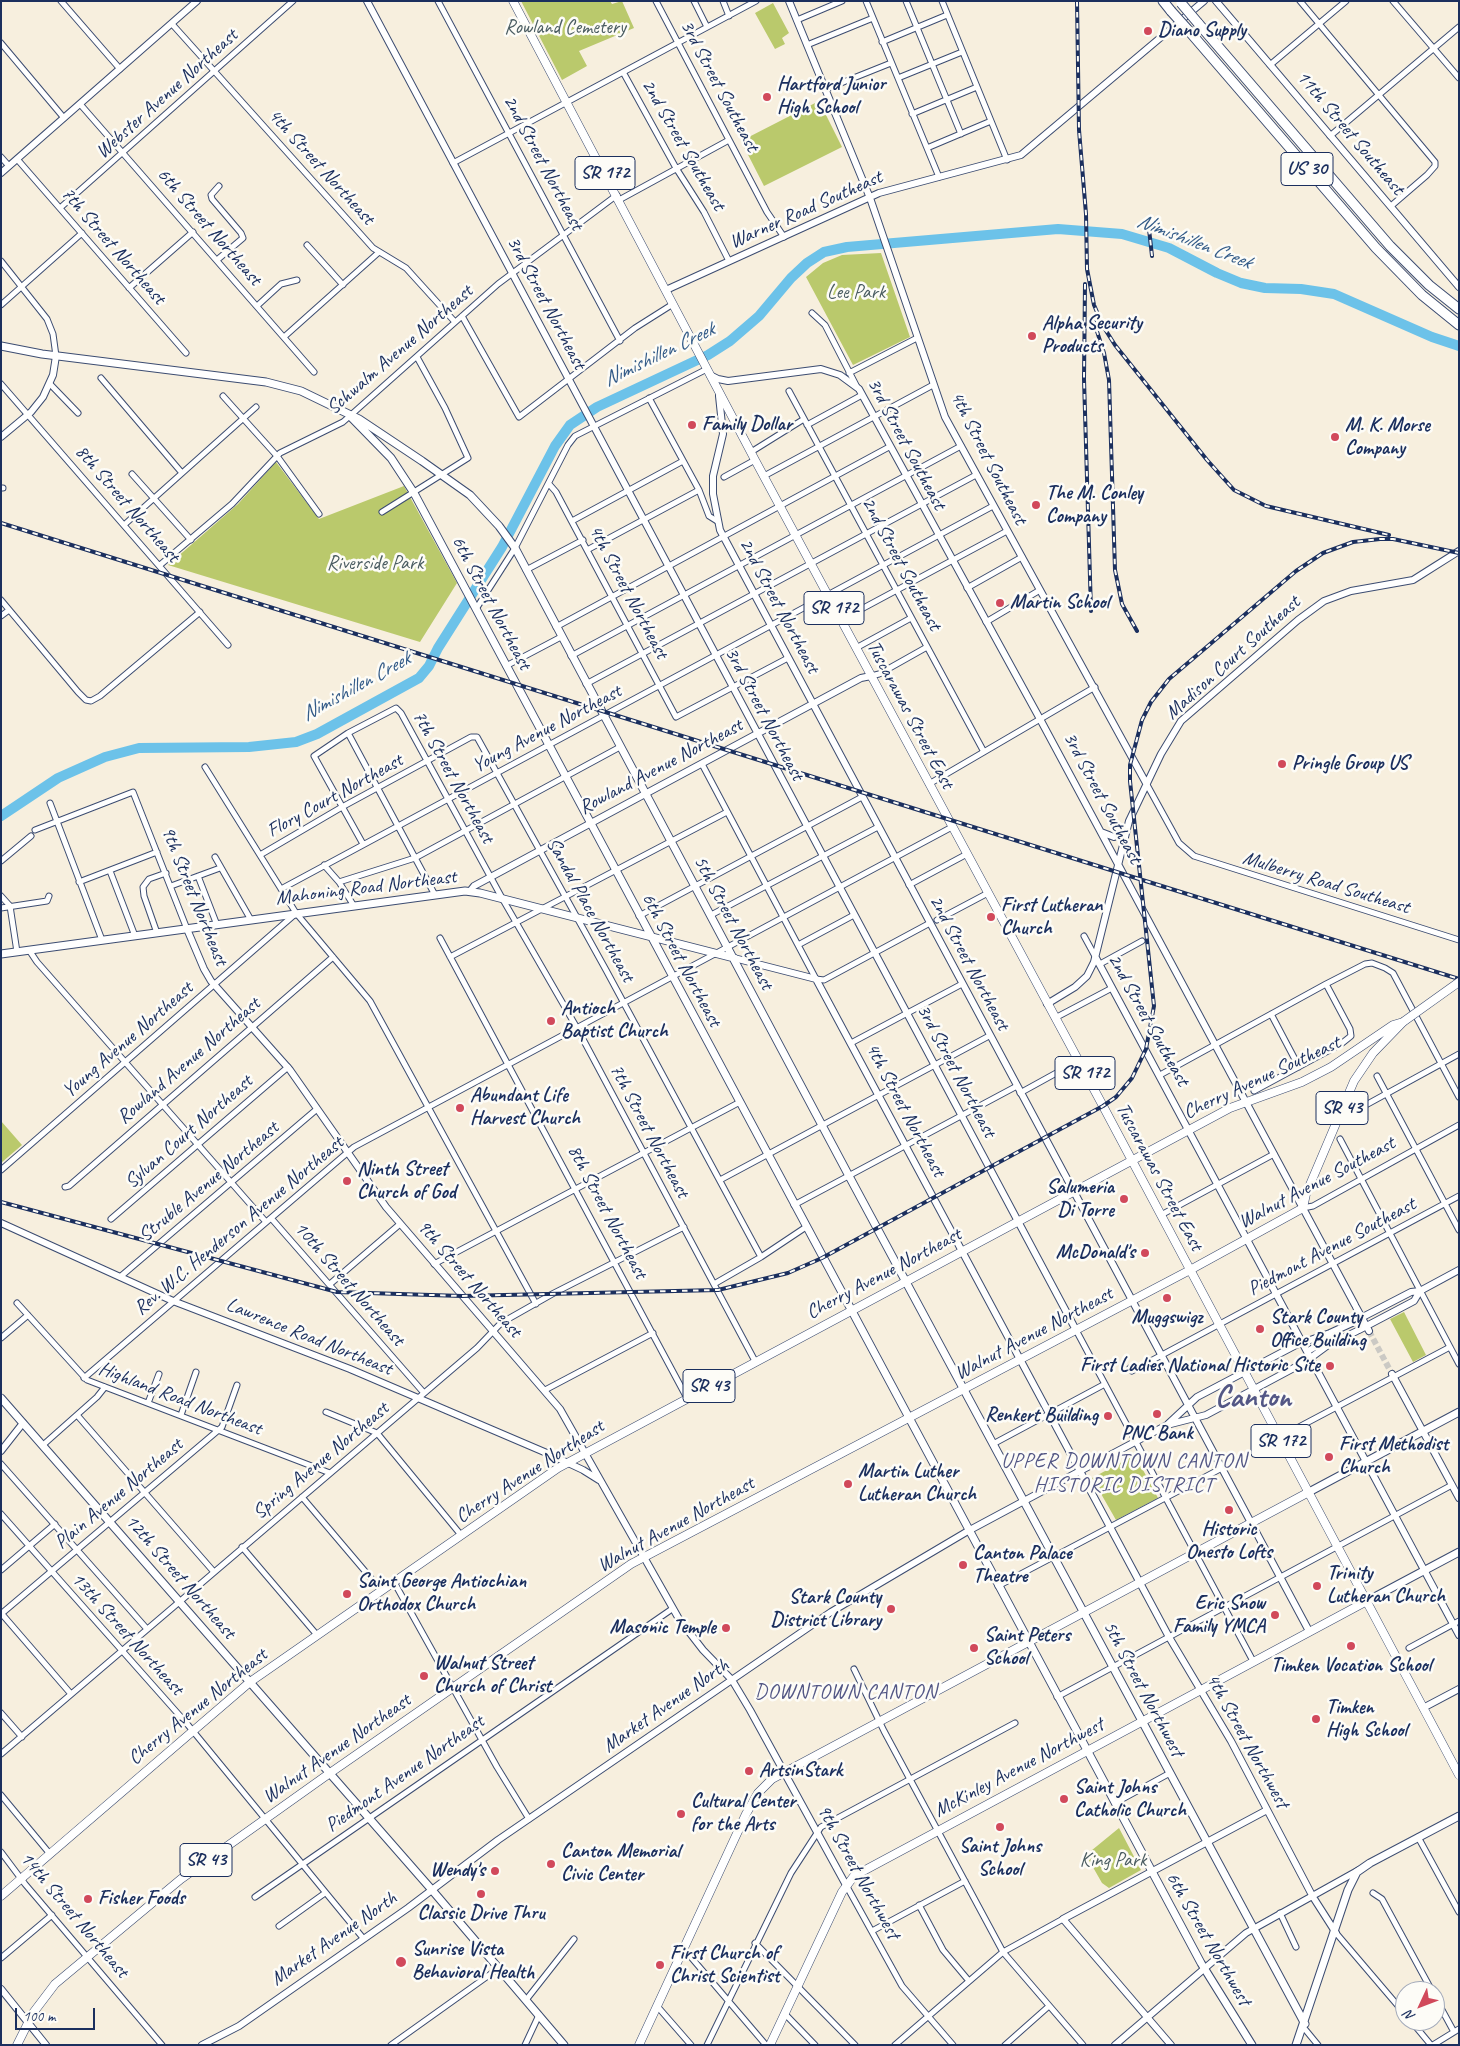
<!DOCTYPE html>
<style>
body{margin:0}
#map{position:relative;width:1460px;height:2046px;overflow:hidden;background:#f7efde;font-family:Caveat,sans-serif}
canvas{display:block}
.frame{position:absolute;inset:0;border:2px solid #1b2f5e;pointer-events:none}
.north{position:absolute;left:1395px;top:1981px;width:50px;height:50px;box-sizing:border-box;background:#fdfcf7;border:1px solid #a3aaba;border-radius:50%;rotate:227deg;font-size:14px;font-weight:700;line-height:20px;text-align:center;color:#1b2f5e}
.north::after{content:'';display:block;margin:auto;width:18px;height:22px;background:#d1495b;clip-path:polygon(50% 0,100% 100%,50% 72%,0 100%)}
.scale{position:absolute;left:15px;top:2008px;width:80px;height:22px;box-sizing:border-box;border:2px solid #1b2f5e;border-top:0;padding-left:6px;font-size:15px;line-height:18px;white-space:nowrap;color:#1b2f5e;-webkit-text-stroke:4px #fdfcf7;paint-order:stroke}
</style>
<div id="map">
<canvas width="1460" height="2046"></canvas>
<div class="frame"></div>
<div class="north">N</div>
<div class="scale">100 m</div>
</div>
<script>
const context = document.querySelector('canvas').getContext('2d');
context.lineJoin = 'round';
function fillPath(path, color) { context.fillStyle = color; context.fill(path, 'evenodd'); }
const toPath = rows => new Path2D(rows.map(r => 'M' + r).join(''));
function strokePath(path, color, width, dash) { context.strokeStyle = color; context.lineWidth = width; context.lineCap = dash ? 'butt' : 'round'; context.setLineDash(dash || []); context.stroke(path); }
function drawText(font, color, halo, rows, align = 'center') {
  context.font = font + ' Caveat,sans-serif'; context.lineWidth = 5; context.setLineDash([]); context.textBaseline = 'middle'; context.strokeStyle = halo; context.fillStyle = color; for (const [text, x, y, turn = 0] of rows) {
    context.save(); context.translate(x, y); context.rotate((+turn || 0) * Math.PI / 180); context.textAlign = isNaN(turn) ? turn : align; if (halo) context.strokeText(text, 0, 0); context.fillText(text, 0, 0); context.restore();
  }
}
const green = toPath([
 [521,1,610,1,612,4,622,1,634,28,579,51,587,66,562,80],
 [773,3,789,33,782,38,785,44,775,49,755,13],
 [819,101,842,147,764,186,741,141],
 [881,253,910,337,853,365,806,277,823,263,842,255],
 [276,462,319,519,404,486,457,583,420,642,168,565,238,504],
 [1,1121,22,1145,1,1163],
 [1404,1312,1426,1355,1413,1362,1390,1319],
 [1135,1455,1158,1498,1116,1520,1092,1478],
 [1119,1828,1141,1870,1109,1888,1102,1883,1086,1855]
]);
const river = toPath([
 [1,816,58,778,105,757,139,748,249,747,296,742,317,734,419,678,429,666,438,648,502,547,555,446,570,425,597,407,708,355,730,341,759,316,791,278,807,263,824,252,847,247,1058,229,1122,234,1169,248,1217,273,1241,283,1265,288,1301,289,1334,294,1432,337,1459,346]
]);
const tertiaryTunnel = toPath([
 [1355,1327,1357,1326],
 [1369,1331,1392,1374]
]);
const minor = toPath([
 [61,1,120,69],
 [438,1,620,341],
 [656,1,767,212,784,237],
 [694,1,707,27],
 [723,1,729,16],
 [866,1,939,177],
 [906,1,961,134],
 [942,1,1007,160],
 [1300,1,1435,162,1435,166,1427,175,1391,206],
 [1393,1,1459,78],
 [797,20,842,1],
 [172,24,373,248,406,268,455,322],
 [882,42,947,15],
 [1,43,64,118],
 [807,45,873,18],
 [1270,65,1346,1],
 [623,72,676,168,704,212,729,261],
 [898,78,962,52],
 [826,89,891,63],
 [80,104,314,372],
 [912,114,977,87],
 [1330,136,1459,27],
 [927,148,991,121],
 [1,157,9,166],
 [17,159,186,353],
 [453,163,756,1],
 [619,200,729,140],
 [60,208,293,1],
 [307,245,343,285],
 [217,260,243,238,241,233,212,199,211,195,219,186],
 [1,261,47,319,53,334,56,356],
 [129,288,193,232],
 [1,305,82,233],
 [257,306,281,284,297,280],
 [812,313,825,325,857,387],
 [462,316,519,417,635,328,673,304],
 [284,337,378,253],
 [849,373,917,338],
 [101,378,182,473],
 [1,384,228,645],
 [50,384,78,413],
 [789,391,984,752],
 [223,396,277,456,319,514],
 [649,398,699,490,709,516,717,521],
 [807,425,862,395],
 [751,452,804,419],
 [132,474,191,540],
 [764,476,933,385],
 [724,477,755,460],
 [549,484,556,492,676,717,788,658],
 [1,488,3,488],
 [382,512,468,458,445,408,417,357],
 [572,521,683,461],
 [124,525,256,407],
 [587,550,699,490],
 [160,565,232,504,280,453,343,422,498,284,617,195],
 [526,570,583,540],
 [967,588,1022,557],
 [1,600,78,692,86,700,91,701,100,696,200,612],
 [476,609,515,548,568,445,575,436,707,369],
 [1,616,9,610],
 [841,620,1007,531],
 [986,622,1040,590],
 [556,627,889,447],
 [856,648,911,618],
 [571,656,961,446],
 [506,666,561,637],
 [871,676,879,674,927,647],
 [586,684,976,475],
 [348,733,435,895],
 [702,764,816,979,824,980,930,923],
 [205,767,296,913,370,1001,536,1304],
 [1146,783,1179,843,1194,856,1459,940],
 [929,784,1095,687],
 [50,803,102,940],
 [35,830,133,792,187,929],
 [363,844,314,756,348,733,396,708,401,713,502,898,577,1028,755,1361],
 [260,855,342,807,471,737,477,737,606,970,761,1257],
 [215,857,251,920],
 [1,861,31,836],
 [324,865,339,882,354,906],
 [110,871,135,936],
 [198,876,217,925],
 [79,882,157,852],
 [339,882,415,858,620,747],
 [909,885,967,854],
 [171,886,220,868],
 [281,889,993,506],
 [1,896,10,906,17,952],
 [1,908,47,901,49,896],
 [711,915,878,827],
 [639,916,862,797],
 [937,920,988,893],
 [157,933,144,896,143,887,149,879,166,873],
 [1084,936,1096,958],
 [440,938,687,1398],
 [798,945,854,915],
 [29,950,37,962,266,1222],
 [450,957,727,812],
 [1100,964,1142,941],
 [1271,1014,1299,1067],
 [1055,1018,1112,988],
 [851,1043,962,984],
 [1160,1075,1326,984,1365,964,1372,963,1385,968,1393,973,1459,1097],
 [1377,1076,1459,1230],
 [1254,1091,1341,1044,1351,1036,1350,1029,1326,984],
 [1020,1093,1078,1061],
 [1364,1106,1459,1054],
 [1340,1139,1459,1364],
 [1,1170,294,915],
 [720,1180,989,1036],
 [65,1187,69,1186,333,957],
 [794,1205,1017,1086],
 [1303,1208,1313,1206,1459,1125],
 [1161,1215,1274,1154],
 [271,1218,424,1393],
 [111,1219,288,1067],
 [434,1264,740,1102],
 [120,1277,317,1109],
 [330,1284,400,1224],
 [714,1284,761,1257,806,1227],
 [17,1303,87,1380,330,1473],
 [1076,1330,1253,1661],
 [1,1338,28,1315],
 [1130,1368,1132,1371,1459,1196],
 [84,1378,354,1147,952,827],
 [545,1390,653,1333],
 [148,1403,159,1374],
 [326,1412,377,1433,461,1535],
 [77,1415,214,1572],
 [181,1415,196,1372],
 [1280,1437,1450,1347],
 [993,1444,1105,1384],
 [43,1445,97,1397,105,1387],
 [1,1464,147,1629],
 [302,1497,381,1590],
 [1,1514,188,1725,363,1938],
 [242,1547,317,1635],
 [1,1570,55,1524],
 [394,1582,497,1767,529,1819],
 [998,1586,1222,1468],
 [1,1613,71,1694],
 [1,1614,222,1427,237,1385],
 [1409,1648,1459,1621],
 [854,1669,884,1731,1003,1952,1083,2045],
 [1057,1697,1452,1485],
 [1,1713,22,1737],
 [1,1754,477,1348,501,1323,554,1293,684,1227],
 [1,1795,50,1854],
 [1115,1803,1170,1773],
 [1418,1837,1459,1912],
 [1,1852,25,1884,162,2045],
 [846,1885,902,1986,953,2045],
 [1373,1893,1382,1899,1432,1991],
 [255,1897,672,1609],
 [919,1905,943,1950,969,1981],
 [1280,1913,1296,1947],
 [279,1926,325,1893],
 [872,1931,965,1881],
 [1336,1933,1405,2014],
 [755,1943,855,2045],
 [684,1949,766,2045],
 [1,1958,52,1915],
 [1435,1997,1454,2032],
 [526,2000,574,1939],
 [657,2006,691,2045],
 [785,2014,815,2045],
 [1411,2021,1431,2045],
 [1304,2028,1318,2045],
 [391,2045,499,1968],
 [525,2045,539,2015],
 [707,2045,791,1873,821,1827,1015,1723],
 [895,2045,1003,1952,1063,1919],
 [1005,2045,1049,2006],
 [1433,2045,1459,2029]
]);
const tertiary = toPath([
 [367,1,1076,1330],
 [789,1,870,198,945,417,1146,783],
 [1216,1,1459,287],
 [1,173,197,1],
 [666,290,879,193,1021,155,1204,1],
 [710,375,718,379,728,381,821,369,840,375,859,389,1040,719,1355,1305],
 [719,396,723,434,713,476,713,494,720,530,1309,1631],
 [1,437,31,412,43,397,53,375,56,356],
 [1101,832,1114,837,1126,830],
 [470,891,474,886,645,794,861,678,871,676],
 [187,929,204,969,211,981,290,1070,386,1207,560,1409,679,1619,703,1650,732,1680,750,1710,846,1885],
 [734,958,816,979,1169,1637,1231,1741,1313,1897,1336,1933],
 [1096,958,1459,1635],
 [1047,1004,1075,987,1087,976,1094,962,1129,821,1161,754,1181,721,1298,620,1324,601,1351,591,1413,580,1459,551],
 [1,1223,173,1301,350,1369,549,1454,583,1470,599,1480],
 [1356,1307,1369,1331],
 [1355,1321,1411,1292,1420,1291,1459,1270],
 [1359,1330,1414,1301,1420,1291],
 [1308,1351,1329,1339,1330,1333],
 [1392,1374,1459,1498],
 [1168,1424,1197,1397,1296,1345,1330,1333,1352,1323],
 [1,1451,23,1423],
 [1423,1708,1459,1689],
 [1,1989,46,2045],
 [202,2045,239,2026,408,1908,498,1840,831,1612,968,1531,1080,1471,1167,1425,1206,1415,1305,1362,1328,1345,1357,1331],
 [1115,2045,1246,1933,1359,1870],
 [1171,2045,1063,1919,1267,1810]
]);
const secondary = toPath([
 [1,346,42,354,266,382,301,391,359,419,422,461,470,495,499,526,515,548,849,1176,1305,2024],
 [350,416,391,458,414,493,1201,1963,1252,2045],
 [1,954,465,891,480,893,734,958],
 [1,1398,432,1890,564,2045],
 [1309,1492,1459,1412],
 [1367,1601,1459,1552],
 [1296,2045,1348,1890,1357,1872,1370,1863,1459,1816]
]);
const primary = toPath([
 [513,1,755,460,1103,1106,1459,1775],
 [1,1896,250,1682,558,1468,1230,1108,1302,1082,1331,1067,1393,1025,1403,1022],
 [17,2045,33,2013,55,1984,181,1879,330,1773,631,1564,1190,1270,1303,1208,1306,1194,1354,1081,1373,1053,1403,1022],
 [639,2045,746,1814,758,1793,772,1779,1309,1492],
 [770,2045,842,1892,854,1876,1367,1601]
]);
const motorway = toPath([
 [1163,1,1171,11],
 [1198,23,1390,246,1429,285,1459,309],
 [1189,31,1376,248,1422,295,1459,325]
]);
const rail = toPath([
 [1077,1,1079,130,1086,214,1087,269,1094,305,1103,326,1115,345,1207,460,1234,490,1266,506,1389,535],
 [1149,229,1152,256],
 [1085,284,1084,379,1091,611],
 [1093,319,1104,353,1109,380,1115,570,1122,604,1137,631],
 [1,523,1459,979],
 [1,1202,337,1292,462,1296,718,1290,788,1273,822,1258,1103,1106,1116,1097,1132,1078,1146,1049,1154,1006,1130,781,1130,765,1142,720,1151,702,1169,679,1296,571,1323,553,1353,542,1380,539,1393,539,1459,553]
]);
const primaryBridge = toPath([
 [1403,1022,1459,982]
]);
const motorwayBridge = toPath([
 [1181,3,1198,23],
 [1171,11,1189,31]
]);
const markers = [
 [1148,31,5,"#d1495b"],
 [767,97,5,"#d1495b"],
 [1032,336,5,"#d1495b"],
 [692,425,5,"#d1495b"],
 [1335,437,5,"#d1495b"],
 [1036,505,5,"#d1495b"],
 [1000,603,5,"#d1495b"],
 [1282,764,5,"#d1495b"],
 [991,917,5,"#d1495b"],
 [551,1021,5,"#d1495b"],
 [460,1108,5,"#d1495b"],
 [347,1181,5,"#d1495b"],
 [1124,1199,5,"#d1495b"],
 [1145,1253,5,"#d1495b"],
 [1167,1298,5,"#d1495b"],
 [1260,1329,5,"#d1495b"],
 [1330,1366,5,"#d1495b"],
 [1157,1414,5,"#d1495b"],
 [1108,1416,5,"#d1495b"],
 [1329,1457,5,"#d1495b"],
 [848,1484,5,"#d1495b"],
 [1229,1510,5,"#d1495b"],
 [963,1565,5,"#d1495b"],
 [1317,1586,5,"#d1495b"],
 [347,1594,5,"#d1495b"],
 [891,1609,5,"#d1495b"],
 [1275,1615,5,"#d1495b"],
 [726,1628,5,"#d1495b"],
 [1351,1646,5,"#d1495b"],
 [974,1648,5,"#d1495b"],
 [424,1676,5,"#d1495b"],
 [1316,1719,5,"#d1495b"],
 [749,1771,5,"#d1495b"],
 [1064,1799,5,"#d1495b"],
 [681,1814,5,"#d1495b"],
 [1000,1827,5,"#d1495b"],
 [551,1864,5,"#d1495b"],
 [495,1871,5,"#d1495b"],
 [481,1894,5,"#d1495b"],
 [88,1899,5,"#d1495b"],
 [401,1962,6,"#d1495b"],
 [660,1965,5,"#d1495b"]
];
const shields = [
 [1307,169,52],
 [605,173,60],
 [834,608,60],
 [1085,1073,60],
 [1342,1108,52],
 [709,1386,52],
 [1281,1441,60],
 [206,1860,52]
];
const shieldNames = [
 ["US 30",1307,169],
 ["SR 172",605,173],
 ["SR 172",834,608],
 ["SR 172",1085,1073],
 ["SR 43",1342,1108],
 ["SR 43",709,1386],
 ["SR 172",1281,1441],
 ["SR 43",206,1860]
];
const parkNames = [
 ["Rowland Cemetery",565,28],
 ["Lee Park",856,293],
 ["Riverside Park",375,564],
 ["King Park",1113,1861]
];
const poiNames = [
 ["Diano Supply",1158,31],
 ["Hartford Junior",777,85],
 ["High School",777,108],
 ["Alpha Security",1042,324],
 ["Products",1042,347],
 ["Family Dollar",702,425],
 ["M. K. Morse",1345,426],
 ["Company",1345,449],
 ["The M. Conley",1046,494],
 ["Company",1046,517],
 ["Martin School",1010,603],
 ["Pringle Group US",1292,764],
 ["First Lutheran",1001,906],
 ["Church",1001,929],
 ["Antioch",561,1009],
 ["Baptist Church",561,1032],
 ["Abundant Life",470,1096],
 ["Harvest Church",470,1119],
 ["Ninth Street",357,1170],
 ["Church of God",357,1193],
 ["Salumeria",1114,1188,"right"],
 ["Di Torre",1114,1211,"right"],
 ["McDonald's",1135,1253,"right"],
 ["Muggswigz",1167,1318,"center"],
 ["Stark County",1270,1318],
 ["Office Building",1270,1341],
 ["First Ladies National Historic Site",1320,1366,"right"],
 ["Renkert Building",1098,1416,"right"],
 ["PNC Bank",1157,1434,"center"],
 ["First Methodist",1339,1445],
 ["Church",1339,1468],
 ["Martin Luther",858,1472],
 ["Lutheran Church",858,1495],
 ["Historic",1229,1530,"center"],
 ["Onesto Lofts",1229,1553,"center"],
 ["Canton Palace",973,1554],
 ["Theatre",973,1577],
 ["Trinity",1327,1574],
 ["Lutheran Church",1327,1597],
 ["Saint George Antiochian",357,1582],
 ["Orthodox Church",357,1605],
 ["Stark County",881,1598,"right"],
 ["District Library",881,1621,"right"],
 ["Eric Snow",1265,1604,"right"],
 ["Family YMCA",1265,1627,"right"],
 ["Masonic Temple",716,1628,"right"],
 ["Saint Peters",984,1636],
 ["School",984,1659],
 ["Walnut Street",434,1664],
 ["Church of Christ",434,1687],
 ["Timken Vocation School",1351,1666,"center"],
 ["Timken",1326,1708],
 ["High School",1326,1731],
 ["ArtsinStark",759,1771],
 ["Saint Johns",1074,1788],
 ["Catholic Church",1074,1811],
 ["Cultural Center",691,1802],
 ["for the Arts",691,1825],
 ["Saint Johns",1000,1847,"center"],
 ["School",1000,1870,"center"],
 ["Canton Memorial",561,1852],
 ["Civic Center",561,1875],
 ["Wendy's",485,1871,"right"],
 ["Fisher Foods",98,1899],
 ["Classic Drive Thru",481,1914,"center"],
 ["Sunrise Vista",412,1950],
 ["Behavioral Health",412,1973],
 ["First Church of",670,1954],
 ["Christ Scientist",670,1977]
];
const streetNames = [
 ["3rd Street Southeast",719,86,62],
 ["Webster Avenue Northeast",167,94,-42],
 ["11th Street Southeast",1350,133,50],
 ["2nd Street Southeast",683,145,60],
 ["2nd Street Northeast",543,163,62],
 ["4th Street Northeast",321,167,48],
 ["Warner Road Southeast",806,210,-24],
 ["6th Street Northeast",209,227,49],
 ["7th Street Northeast",113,246,49],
 ["3rd Street Northeast",546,303,62],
 ["Schwalm Avenue Northeast",400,350,-41],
 ["3rd Street Southeast",906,444,62],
 ["4th Street Southeast",988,458,63],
 ["8th Street Northeast",127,504,49],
 ["2nd Street Southeast",901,564,62],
 ["4th Street Northeast",628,592,62],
 ["6th Street Northeast",491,603,62],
 ["2nd Street Northeast",779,606,62],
 ["Madison Court Southeast",1233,658,-42],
 ["3rd Street Northeast",764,714,62],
 ["Tuscarawas Street East",910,715,62],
 ["Young Avenue Northeast",547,729,-28],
 ["Rowland Avenue Northeast",661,767,-28],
 ["7th Street Northeast",453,777,61],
 ["Flory Court Northeast",335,796,-29],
 ["3rd Street Southeast",1102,798,62],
 ["Mulberry Road Southeast",1326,883,17],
 ["Mahoning Road Northeast",366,888,-7],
 ["9th Street Northeast",194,896,68],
 ["Sandal Place Northeast",590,910,61],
 ["5th Street Northeast",733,923,62],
 ["6th Street Northeast",681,960,62],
 ["2nd Street Northeast",969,963,62],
 ["2nd Street Southeast",1148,1020,61],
 ["Young Avenue Northeast",128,1040,-41],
 ["Rowland Avenue Northeast",189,1061,-41],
 ["3rd Street Northeast",956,1071,62],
 ["Cherry Avenue Southeast",1262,1078,-25],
 ["4th Street Northeast",905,1110,62],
 ["7th Street Northeast",649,1131,62],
 ["Sylvan Court Northeast",189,1132,-41],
 ["Tuscarawas Street East",1159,1177,62],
 ["Struble Avenue Northeast",209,1182,-40],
 ["Walnut Avenue Southeast",1317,1183,-28],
 ["8th Street Northeast",607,1212,62],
 ["Rev. W.C. Henderson Avenue Northeast",239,1226,-40],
 ["Piedmont Avenue Southeast",1332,1247,-28],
 ["Cherry Avenue Northeast",884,1274,-28],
 ["9th Street Northeast",469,1279,49],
 ["10th Street Northeast",349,1284,49],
 ["Walnut Avenue Northeast",1034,1334,-28],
 ["Lawrence Road Northeast",309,1337,22],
 ["Highland Road Northeast",180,1399,21],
 ["Spring Avenue Northeast",321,1461,-40],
 ["Cherry Avenue Northeast",530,1472,-33],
 ["Plain Avenue Northeast",119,1494,-40],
 ["Walnut Avenue Northeast",676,1525,-29],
 ["12th Street Northeast",180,1577,49],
 ["13th Street Northeast",127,1634,48],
 ["5th Street Northwest",1143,1689,62],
 ["Market Avenue North",666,1706,-35],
 ["Cherry Avenue Northeast",198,1707,-39],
 ["4th Street Northwest",1247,1741,61],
 ["Walnut Avenue Northeast",337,1749,-35],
 ["McKinley Avenue Northwest",1019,1768,-28],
 ["Piedmont Avenue Northeast",405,1774,-35],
 ["9th Street Northwest",858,1872,61],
 ["14th Street Northeast",74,1915,50],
 ["Market Avenue North",334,1939,-35],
 ["6th Street Northwest",1208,1939,60]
];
const waterNames = [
 ["Nimishillen Creek",1194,242,21],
 ["Nimishillen Creek",659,355,-26],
 ["Nimishillen Creek",356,687,-29]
];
const neighbourhoodNames = [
 ["UPPER DOWNTOWN CANTON",1124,1461],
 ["HISTORIC DISTRICT",1124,1485],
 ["DOWNTOWN CANTON",846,1692]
];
const townNames = [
 ["Canton",1253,1398]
];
fillPath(green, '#bac96c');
strokePath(river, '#6cc2e9', 10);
strokePath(tertiaryTunnel, '#cbc9c4', 6, [6, 3]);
strokePath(minor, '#3c4c71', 7);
strokePath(tertiary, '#3c4c71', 8);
strokePath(secondary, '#3c4c71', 9);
strokePath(primary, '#3c4c71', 9);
strokePath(motorway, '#3c4c71', 11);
strokePath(minor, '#fff', 5);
strokePath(tertiary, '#fff', 6);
strokePath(secondary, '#fff', 7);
strokePath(primary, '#fff', 8);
strokePath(motorway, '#fff', 9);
strokePath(rail, '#1b2f5e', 4);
strokePath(rail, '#fdfcf7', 2, [5.5]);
strokePath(primaryBridge, '#3c4c71', 9, []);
strokePath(motorwayBridge, '#3c4c71', 11, []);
strokePath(primaryBridge, '#fff', 8);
strokePath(motorwayBridge, '#fff', 9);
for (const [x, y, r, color] of markers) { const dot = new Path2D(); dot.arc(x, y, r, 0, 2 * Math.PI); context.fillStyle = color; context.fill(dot); strokePath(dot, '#fdfcf7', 2); }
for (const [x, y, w] of shields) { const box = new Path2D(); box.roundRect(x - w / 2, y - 16.5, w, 33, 4); context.fillStyle = '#fdfcf7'; context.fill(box); strokePath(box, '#1b2f5e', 1); }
drawText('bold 19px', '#1b2f5e', null, shieldNames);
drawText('20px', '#4b5d62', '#fdfcf7', parkNames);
drawText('bold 20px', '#1b2f5e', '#fdfcf7', poiNames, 'left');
drawText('20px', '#1b2f5e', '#fdfcf7', streetNames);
drawText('italic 21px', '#335b88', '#fdfcf7', waterNames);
context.letterSpacing = '1px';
drawText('21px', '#535785', '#fdfcf7', neighbourhoodNames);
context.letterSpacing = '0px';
drawText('bold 30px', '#535785', '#fdfcf7', townNames);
</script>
